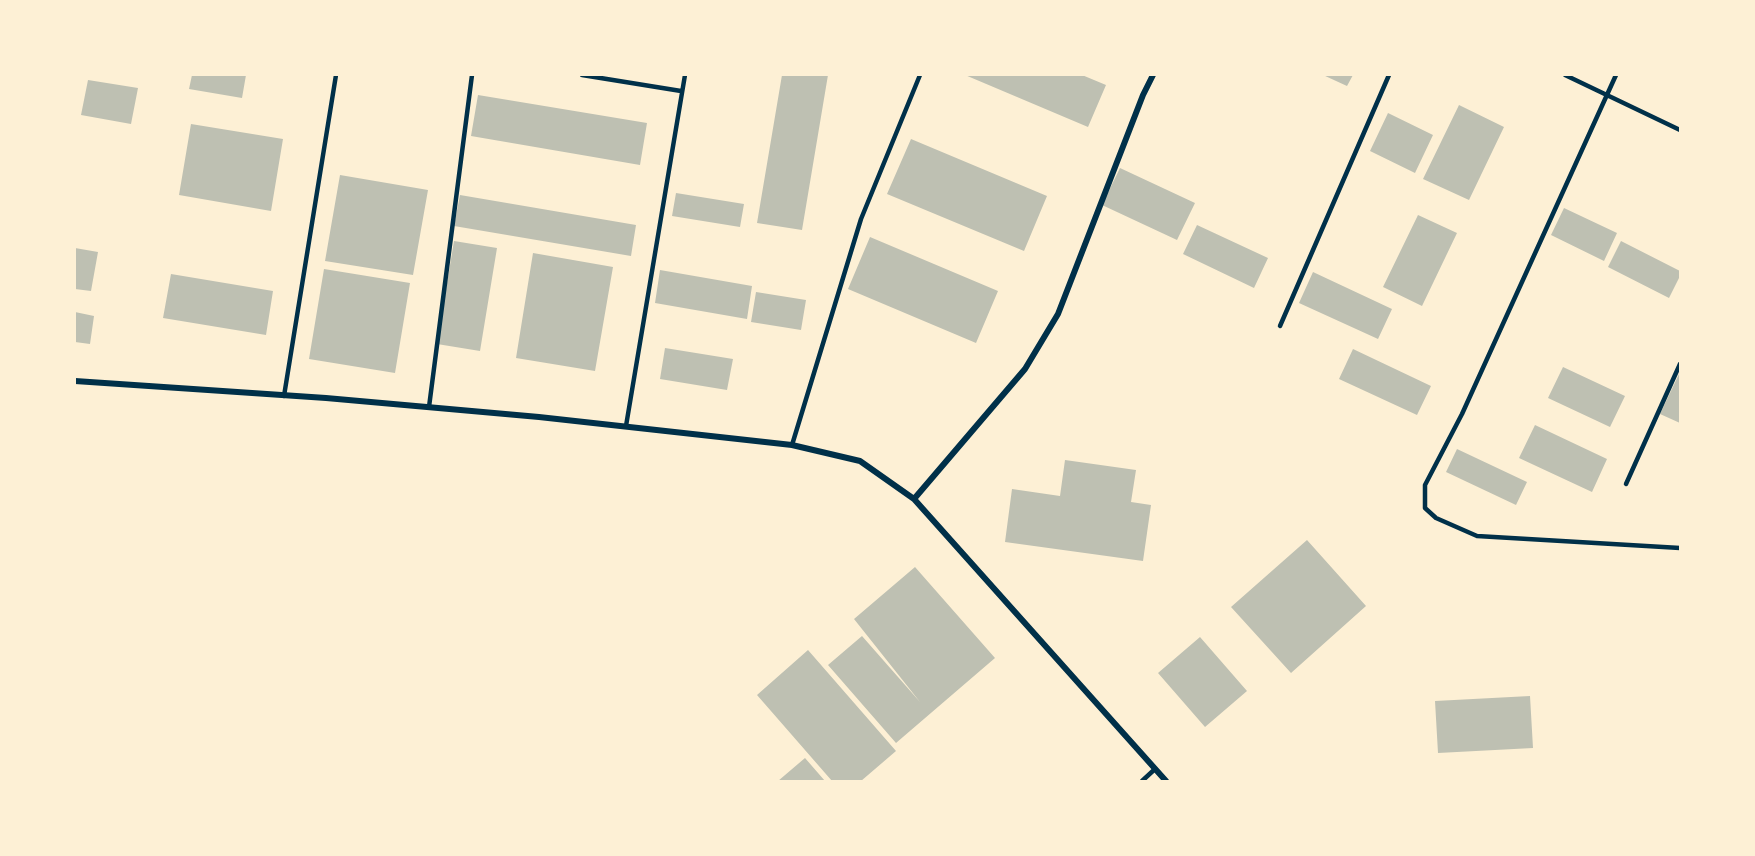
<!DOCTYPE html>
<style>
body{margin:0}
#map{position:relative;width:1755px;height:856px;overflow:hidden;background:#fdf0d5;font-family:"Source Sans 3",sans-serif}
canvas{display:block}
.frame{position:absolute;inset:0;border:76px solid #fdf0d5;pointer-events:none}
</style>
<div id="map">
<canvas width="1755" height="856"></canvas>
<div class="frame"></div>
</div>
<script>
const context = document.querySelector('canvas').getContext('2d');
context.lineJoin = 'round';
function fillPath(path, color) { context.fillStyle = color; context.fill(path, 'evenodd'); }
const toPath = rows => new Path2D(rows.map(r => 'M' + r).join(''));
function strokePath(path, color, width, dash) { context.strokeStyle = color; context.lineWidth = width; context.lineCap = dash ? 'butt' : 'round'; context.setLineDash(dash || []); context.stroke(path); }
const building = toPath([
 [192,75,246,75,242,98,189,89],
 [782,75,828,75,802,230,757,223],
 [965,75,1082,75,1106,85,1088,127],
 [1323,75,1353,75,1347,86],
 [88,80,138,88,131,124,81,115],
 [478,95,647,123,640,165,471,136],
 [1459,105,1504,127,1469,200,1423,179],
 [1388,113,1433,135,1415,173,1370,151],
 [191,124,283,139,271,211,179,195],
 [911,139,1047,196,1024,251,887,194],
 [1120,168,1195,203,1177,240,1102,205],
 [340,175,428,190,413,275,325,261],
 [676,193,744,204,740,227,672,216],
 [460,195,636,225,631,256,454,226],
 [1564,208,1617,233,1604,261,1551,235],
 [1418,215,1457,233,1422,306,1383,287],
 [1197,225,1268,258,1254,288,1183,254],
 [870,237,998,291,976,343,848,289],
 [454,241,497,248,480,351,437,344],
 [1621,241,1680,271,1680,276,1669,298,1608,267],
 [75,248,98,252,91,291,75,289],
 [533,253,613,267,595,371,516,358],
 [324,269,410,283,395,373,309,359],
 [660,270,752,286,747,319,655,303],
 [1313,272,1392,309,1378,339,1299,303],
 [171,274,273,291,266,335,163,318],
 [756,292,806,300,801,330,751,322],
 [75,312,94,316,90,344,75,342],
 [665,348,733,359,727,390,660,379],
 [1353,349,1431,386,1417,415,1339,379],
 [1563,367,1625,396,1610,427,1548,398],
 [1680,372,1680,423,1660,414],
 [1535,425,1607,459,1592,492,1519,458],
 [1457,449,1527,482,1516,505,1446,472],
 [1065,460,1136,470,1131,502,1151,505,1143,561,1005,542,1012,489,1060,496],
 [1307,540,1366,606,1291,673,1231,607],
 [915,567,995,658,896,743,828,665,862,636,920,702,854,619],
 [1200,637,1247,691,1205,727,1158,673],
 [808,650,896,751,861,781,832,781,757,695],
 [1530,696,1533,748,1438,753,1435,701],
 [805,758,825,781,778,781]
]);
const service = toPath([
 [582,75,681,91],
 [1565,75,1680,130],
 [1616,75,1462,414,1425,485,1425,508,1436,518,1477,536,1680,548],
 [1280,326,1389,75],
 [284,396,336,75],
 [429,407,472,75],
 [626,426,685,75],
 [792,445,861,219,920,75],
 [1626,484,1680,364],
 [1142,781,1155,769]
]);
const minor = toPath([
 [75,381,326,398,539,417,792,445,860,461,914,499,1166,781],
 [914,499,1025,369,1058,314,1143,95,1153,75]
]);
fillPath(building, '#bec0b2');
strokePath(service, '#003049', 4.5);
strokePath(minor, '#003049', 6);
</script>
